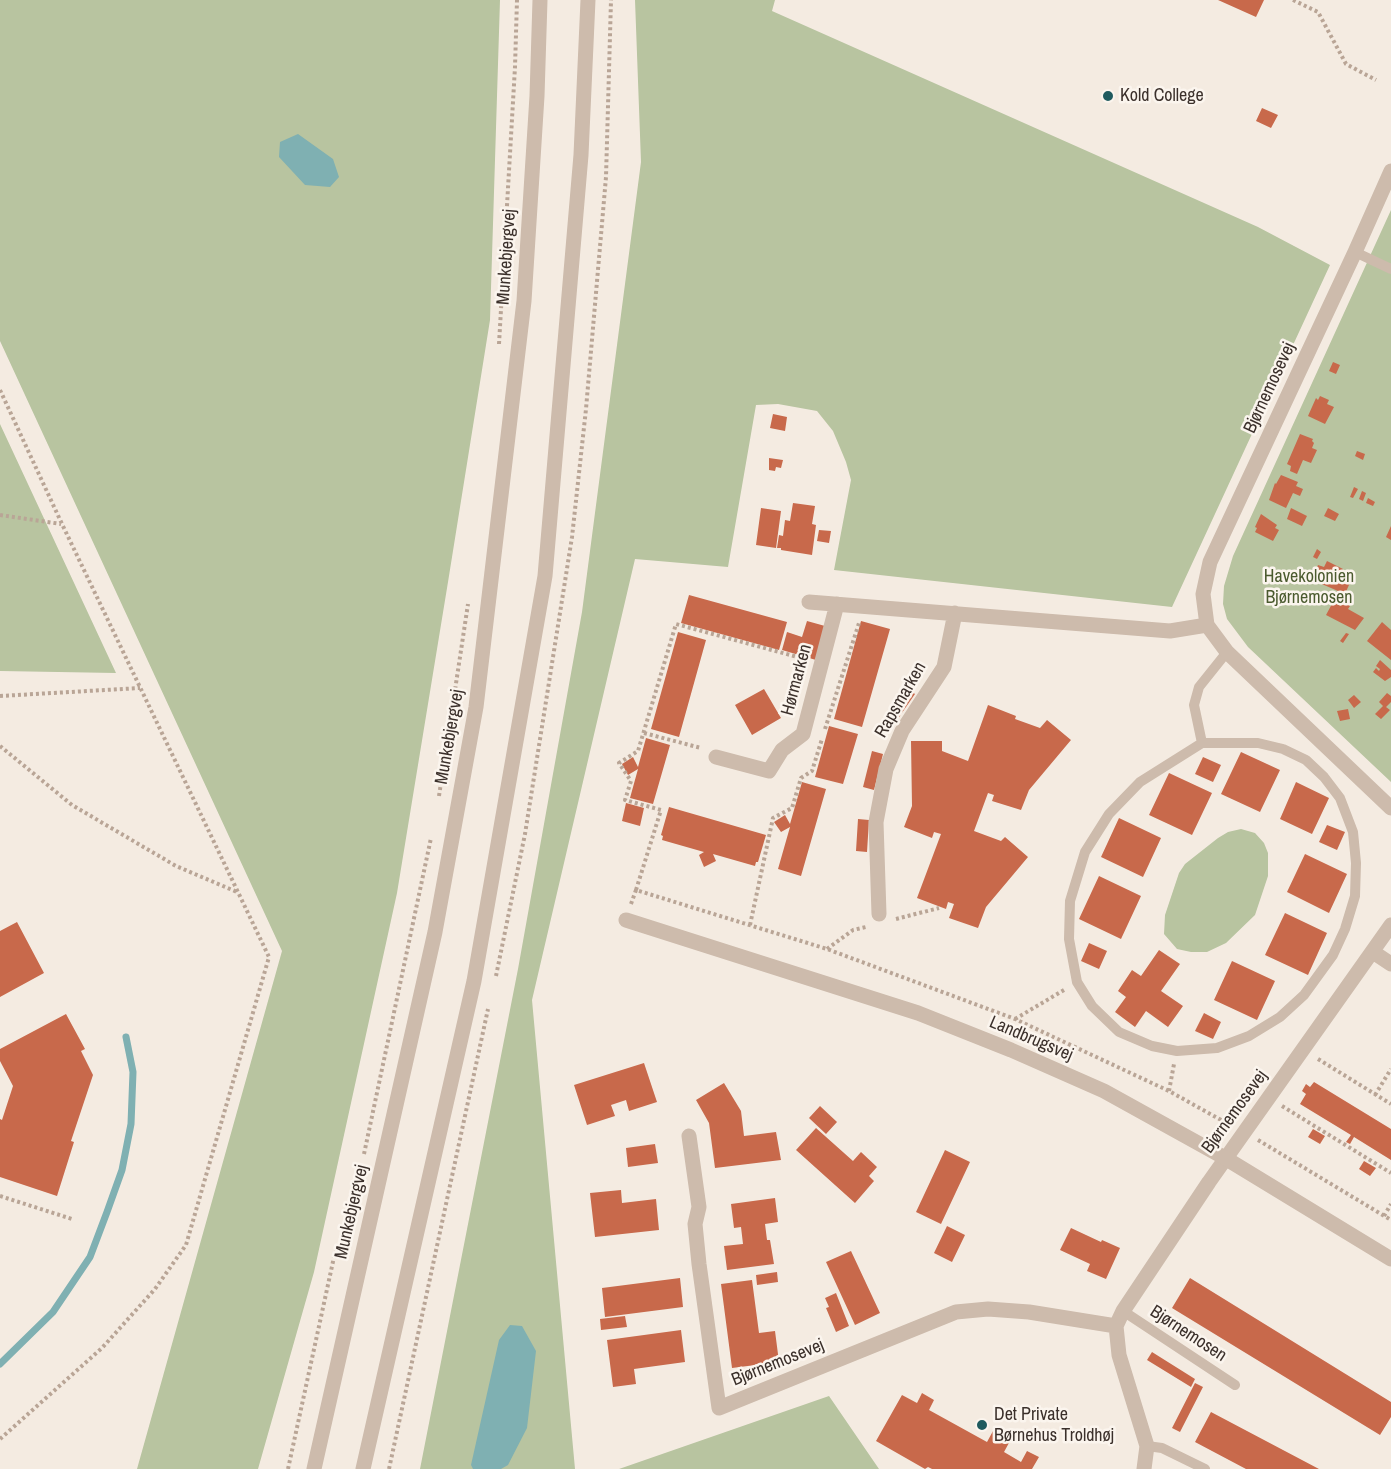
<!DOCTYPE html>
<meta charset="utf-8">
<style>
body{margin:0}
canvas{display:block;background:#f4ebe1}
</style>
<canvas width="1391" height="1469"></canvas>
<script>
const context = document.querySelector('canvas').getContext('2d');
context.lineJoin = 'round';
function fillPath(path, color) { context.fillStyle = color; context.fill(path, 'evenodd'); }
const toPath = rows => new Path2D(rows.map(r => 'M' + r).join(''));
function strokePath(path, color, width, dash) { context.strokeStyle = color; context.lineWidth = width; context.lineCap = dash ? 'butt' : 'round'; context.setLineDash(dash || []); context.stroke(path); }
function drawText(font, color, halo, rows, align = 'center') {
  context.font = font + ' "Archivo Narrow",sans-serif'; context.lineWidth = 5; context.setLineDash([]); context.textBaseline = 'middle'; context.strokeStyle = halo; context.fillStyle = color; for (const [text, x, y, turn = 0] of rows) {
    context.save(); context.translate(x, y); context.rotate((+turn || 0) * Math.PI / 180); context.textAlign = isNaN(turn) ? turn : align; if (halo) context.strokeText(text, 0, 0); context.fillText(text, 0, 0); context.restore();
  }
}
const green = toPath([
 [0,0,500,0,490,320,448,582,397,893,314,1272,258,1469,137,1469,282,951,0,341],
 [635,0,775,0,772,11,1258,227,1330,265,1172,607,834,570,851,480,846,462,833,431,817,411,778,404,756,405,728,567,635,559,532,1000,575,1469,420,1469,518,969,582,612,641,162],
 [1391,210,1391,782,1248,647,1227,619,1223,604,1224,586,1233,556],
 [0,424,116,673,0,671],
 [1241,829,1255,833,1264,843,1268,853,1268,876,1255,915,1226,943,1207,952,1191,952,1177,949,1164,934,1165,915,1179,873,1185,864,1218,838,1228,832],
 [829,1396,879,1469,619,1469]
]);
const water = toPath([
 [298,134,333,159,339,177,330,187,305,185,279,157,280,142],
 [510,1325,522,1326,536,1351,527,1428,508,1465,501,1469,473,1469,471,1465,499,1340]
]);
const stream = toPath([
 [0,1364,53,1312,90,1257,107,1212,122,1170,131,1124,133,1072,126,1037]
]);
const building = toPath([
 [1218,0,1264,0,1256,17],
 [1262,108,1278,115,1271,128,1256,121],
 [1333,362,1340,365,1336,374,1329,371],
 [1320,396,1329,400,1327,404,1334,407,1325,424,1308,416,1316,398,1318,400],
 [773,414,787,417,785,431,770,428],
 [1300,434,1313,439,1312,441,1314,443,1312,448,1317,450,1311,463,1303,460,1297,474,1290,471,1291,466,1287,464],
 [1357,451,1365,454,1363,460,1355,456],
 [769,458,783,460,781,468,776,467,775,471,769,470],
 [1281,475,1298,482,1296,486,1303,489,1300,496,1293,493,1286,508,1269,500,1275,483,1276,484],
 [1354,487,1358,489,1353,498,1350,497],
 [1362,491,1366,493,1363,501,1359,499],
 [1368,498,1375,502,1373,506,1366,503],
 [793,503,815,506,812,524,816,525,812,555,781,550,781,548,777,548,779,535,783,536,785,520,790,521],
 [761,508,781,511,776,548,756,545],
 [1291,508,1307,516,1302,526,1287,519],
 [1328,508,1339,514,1335,521,1324,516],
 [1261,514,1277,525,1275,528,1279,530,1273,541,1255,532,1257,528,1255,527],
 [1391,526,1391,540,1386,537],
 [819,530,831,531,829,543,817,541],
 [1317,549,1321,552,1317,559,1313,557],
 [1327,561,1343,569,1341,573,1352,578,1345,594,1317,582,1320,577,1314,574,1318,565,1324,567],
 [689,595,787,622,779,650,681,623],
 [1333,602,1341,606,1343,602,1350,606,1348,609,1364,618,1355,630,1326,615],
 [807,621,825,626,816,660,782,650,787,632,802,637],
 [861,621,890,629,862,727,834,719],
 [1382,622,1391,630,1391,660,1367,641],
 [678,632,706,640,679,737,651,729],
 [1346,633,1349,634,1343,643,1340,641],
 [1380,660,1391,670,1391,677,1385,681,1373,672,1376,668,1379,671,1380,669,1376,666],
 [906,687,915,694,897,720,888,713],
 [764,689,781,718,752,735,735,705],
 [1387,693,1391,696,1391,702,1386,707,1390,710,1381,719,1375,714,1383,706,1379,702],
 [1354,695,1361,702,1354,708,1348,700],
 [988,705,1016,716,1015,719,1040,728,1047,720,1071,740,1029,790,1021,810,992,801,994,795,988,793,974,831,1001,841,1005,837,1028,857,986,907,978,928,949,918,954,904,948,902,946,909,917,898,941,834,934,832,932,838,904,827,912,806,911,741,942,741,942,751,968,761],
 [1348,709,1350,719,1340,721,1337,711],
 [829,726,858,734,843,784,815,777],
 [646,738,670,745,653,804,630,798,638,769,628,775,622,764,633,757,638,767],
 [872,751,883,754,874,790,863,787],
 [1241,752,1280,770,1260,812,1221,794],
 [1203,757,1221,765,1213,782,1195,774],
 [1169,773,1212,793,1192,835,1149,815],
 [802,782,826,789,801,876,778,869,790,827,781,832,774,822,785,815,790,824],
 [1296,782,1329,798,1312,834,1280,819],
 [626,803,644,808,640,826,622,821],
 [669,807,766,835,758,862,756,862,755,866,713,854,716,861,704,867,699,855,704,852,662,840,663,836,661,835],
 [1119,818,1161,838,1143,877,1101,857],
 [858,819,869,820,867,852,856,851],
 [1327,825,1345,832,1337,850,1319,842],
 [1305,854,1347,874,1329,913,1287,892],
 [1099,876,1141,896,1121,939,1079,919],
 [1285,913,1327,933,1308,975,1265,955],
 [17,922,44,973,0,997,0,931],
 [1089,943,1107,951,1099,969,1081,961],
 [1159,950,1180,964,1161,991,1183,1006,1168,1027,1146,1011,1135,1027,1115,1012,1126,997,1118,991,1132,970,1141,976],
 [1232,961,1275,981,1257,1020,1214,1000],
 [1204,1013,1221,1022,1213,1039,1195,1031],
 [66,1014,85,1049,81,1051,93,1075,71,1141,74,1142,57,1196,0,1177,0,1119,2,1120,13,1086,0,1061,0,1049],
 [644,1063,657,1102,629,1111,626,1100,611,1105,615,1116,587,1125,574,1085],
 [1314,1082,1391,1129,1391,1160,1354,1137,1350,1144,1346,1142,1351,1135,1300,1104,1306,1094,1302,1091,1306,1084,1310,1087],
 [724,1083,741,1111,744,1136,776,1132,781,1160,715,1168,709,1123,696,1100],
 [820,1106,837,1122,826,1134,809,1118],
 [816,1128,853,1161,861,1152,877,1167,869,1176,874,1181,855,1203,796,1150],
 [1313,1129,1325,1136,1320,1144,1308,1137],
 [655,1144,658,1163,628,1167,626,1148],
 [945,1150,970,1162,941,1224,916,1212],
 [1364,1161,1376,1168,1370,1176,1359,1169],
 [621,1190,622,1203,656,1199,659,1230,595,1237,590,1193],
 [775,1198,778,1222,765,1224,767,1240,770,1240,774,1264,727,1270,724,1246,743,1244,741,1227,734,1228,731,1204],
 [947,1226,965,1235,952,1262,934,1253],
 [1071,1228,1101,1242,1102,1240,1120,1248,1106,1279,1087,1271,1090,1264,1060,1250],
 [851,1251,880,1313,855,1325,826,1262],
 [777,1272,778,1282,757,1285,756,1275],
 [680,1278,683,1307,605,1317,602,1288],
 [1190,1278,1391,1402,1391,1417,1380,1435,1172,1308],
 [752,1280,759,1333,775,1331,779,1362,732,1368,721,1284],
 [836,1293,849,1326,836,1332,826,1308,829,1307,825,1298],
 [625,1316,627,1327,601,1330,600,1319],
 [681,1330,685,1362,634,1369,636,1384,613,1387,607,1340],
 [1152,1352,1195,1379,1191,1387,1147,1360],
 [1195,1383,1203,1387,1180,1432,1172,1428],
 [922,1393,934,1400,929,1410,987,1442,993,1431,1010,1441,1004,1452,1021,1462,1027,1451,1039,1457,1032,1469,932,1469,928,1467,925,1469,876,1441,902,1395,917,1403],
 [1211,1412,1319,1469,1246,1469,1195,1442]
]);
const path = toPath([
 [1293,0,1318,12,1346,64,1376,80],
 [499,344,515,67,517,0],
 [0,390,62,524,269,957,186,1245,155,1289,102,1348,0,1439],
 [0,515,61,524],
 [0,696,140,688],
 [825,729,859,623],
 [644,733,701,748],
 [0,746,72,805,176,866,237,892],
 [439,796,468,604],
 [636,890,661,810,625,800,631,781,619,763,638,751,676,624,805,659],
 [631,904,636,890,827,949,1015,1019,1169,1091,1230,1125],
 [896,919,939,908],
 [750,925,773,818,792,808,801,778,812,771,822,739],
 [827,949,853,930,866,927],
 [496,976,525,834,572,537,586,409,606,177,611,0],
 [1015,1019,1064,990],
 [1318,1059,1391,1104],
 [1169,1091,1174,1064],
 [1375,1095,1391,1069],
 [1282,1106,1391,1173],
 [1258,1140,1391,1220],
 [364,1154,431,838],
 [0,1196,72,1219],
 [1384,1216,1391,1204],
 [288,1469,334,1257,348,1226],
 [389,1469,488,1009]
]);
const service = toPath([
 [1355,252,1391,269],
 [1202,743,1258,743,1283,749,1306,760,1324,777,1340,798,1353,832,1356,863,1355,896,1345,929,1333,955,1304,995,1280,1017,1249,1036,1217,1048,1177,1051,1152,1046,1119,1032,1092,1006,1077,982,1069,939,1070,901,1085,852,1109,814,1140,782,1202,743],
 [1202,743,1194,705,1199,687,1227,652],
 [1123,1311,1235,1385],
 [1147,1446,1162,1448,1205,1469]
]);
const minor = toPath([
 [1391,171,1355,252,1210,562,1203,594,1207,625,1227,652,1391,808],
 [809,602,1170,631,1207,625],
 [716,757,769,771,782,750,803,734,837,604],
 [879,914,876,822,886,769,902,731,944,667,955,613],
 [1373,952,1391,964],
 [689,1136,699,1207,695,1224,699,1264,719,1408,956,1312,988,1309,1029,1312,1116,1326],
 [1144,1469,1147,1446,1119,1355,1116,1326,1123,1311,1209,1182,1391,925]
]);
const tertiary = toPath([
 [626,920,918,1013,1011,1050,1104,1091,1225,1158,1391,1259],
 [314,1469,435,932,476,707,524,301,537,96,540,0],
 [363,1469,474,981,545,576,581,155,588,0]
]);
const markers = [
 [1108,96,6,"#1f5a5e"],
 [982,1425,6,"#1f5a5e"]
];
const poiNames = [
 ["Kold College",1120,96],
 ["Det Private",994,1415],
 ["Børnehus Troldhøj",994,1436]
];
const streetNames = [
 ["Munkebjergvej",507,257,-86],
 ["Bjørnemosevej",1270,388,-65],
 ["Hørmarken",797,680,-75],
 ["Rapsmarken",901,700,-60],
 ["Munkebjergvej",450,737,-80],
 ["Landbrugsvej",1031,1039,23],
 ["Bjørnemosevej",1235,1112,-54],
 ["Munkebjergvej",352,1212,-77],
 ["Bjørnemosen",1188,1334,33],
 ["Bjørnemosevej",778,1363,-22]
];
const parkNames = [
 ["Havekolonien",1309,577],
 ["Bjørnemosen",1309,598]
];
fillPath(green, '#b8c4a0');
fillPath(water, '#7fb0b2');
strokePath(stream, '#7fb0b2', 7);
fillPath(building, '#c8694b');
strokePath(path, '#b9a596', 4, [3, 3]);
strokePath(service, '#cdbbac', 10);
strokePath(minor, '#cdbbac', 15);
strokePath(tertiary, '#cdbbac', 15);
for (const [x, y, r, color] of markers) { const dot = new Path2D(); dot.arc(x, y, r, 0, 2 * Math.PI); context.fillStyle = color; context.fill(dot); strokePath(dot, '#fbf5ee', 2); }
drawText('18px', '#3b302b', '#fbf5ee', poiNames, 'left');
drawText('18px', '#3b302b', '#fbf5ee', streetNames);
drawText('18px', '#4a5a2e', '#fbf5ee', parkNames);
</script>
